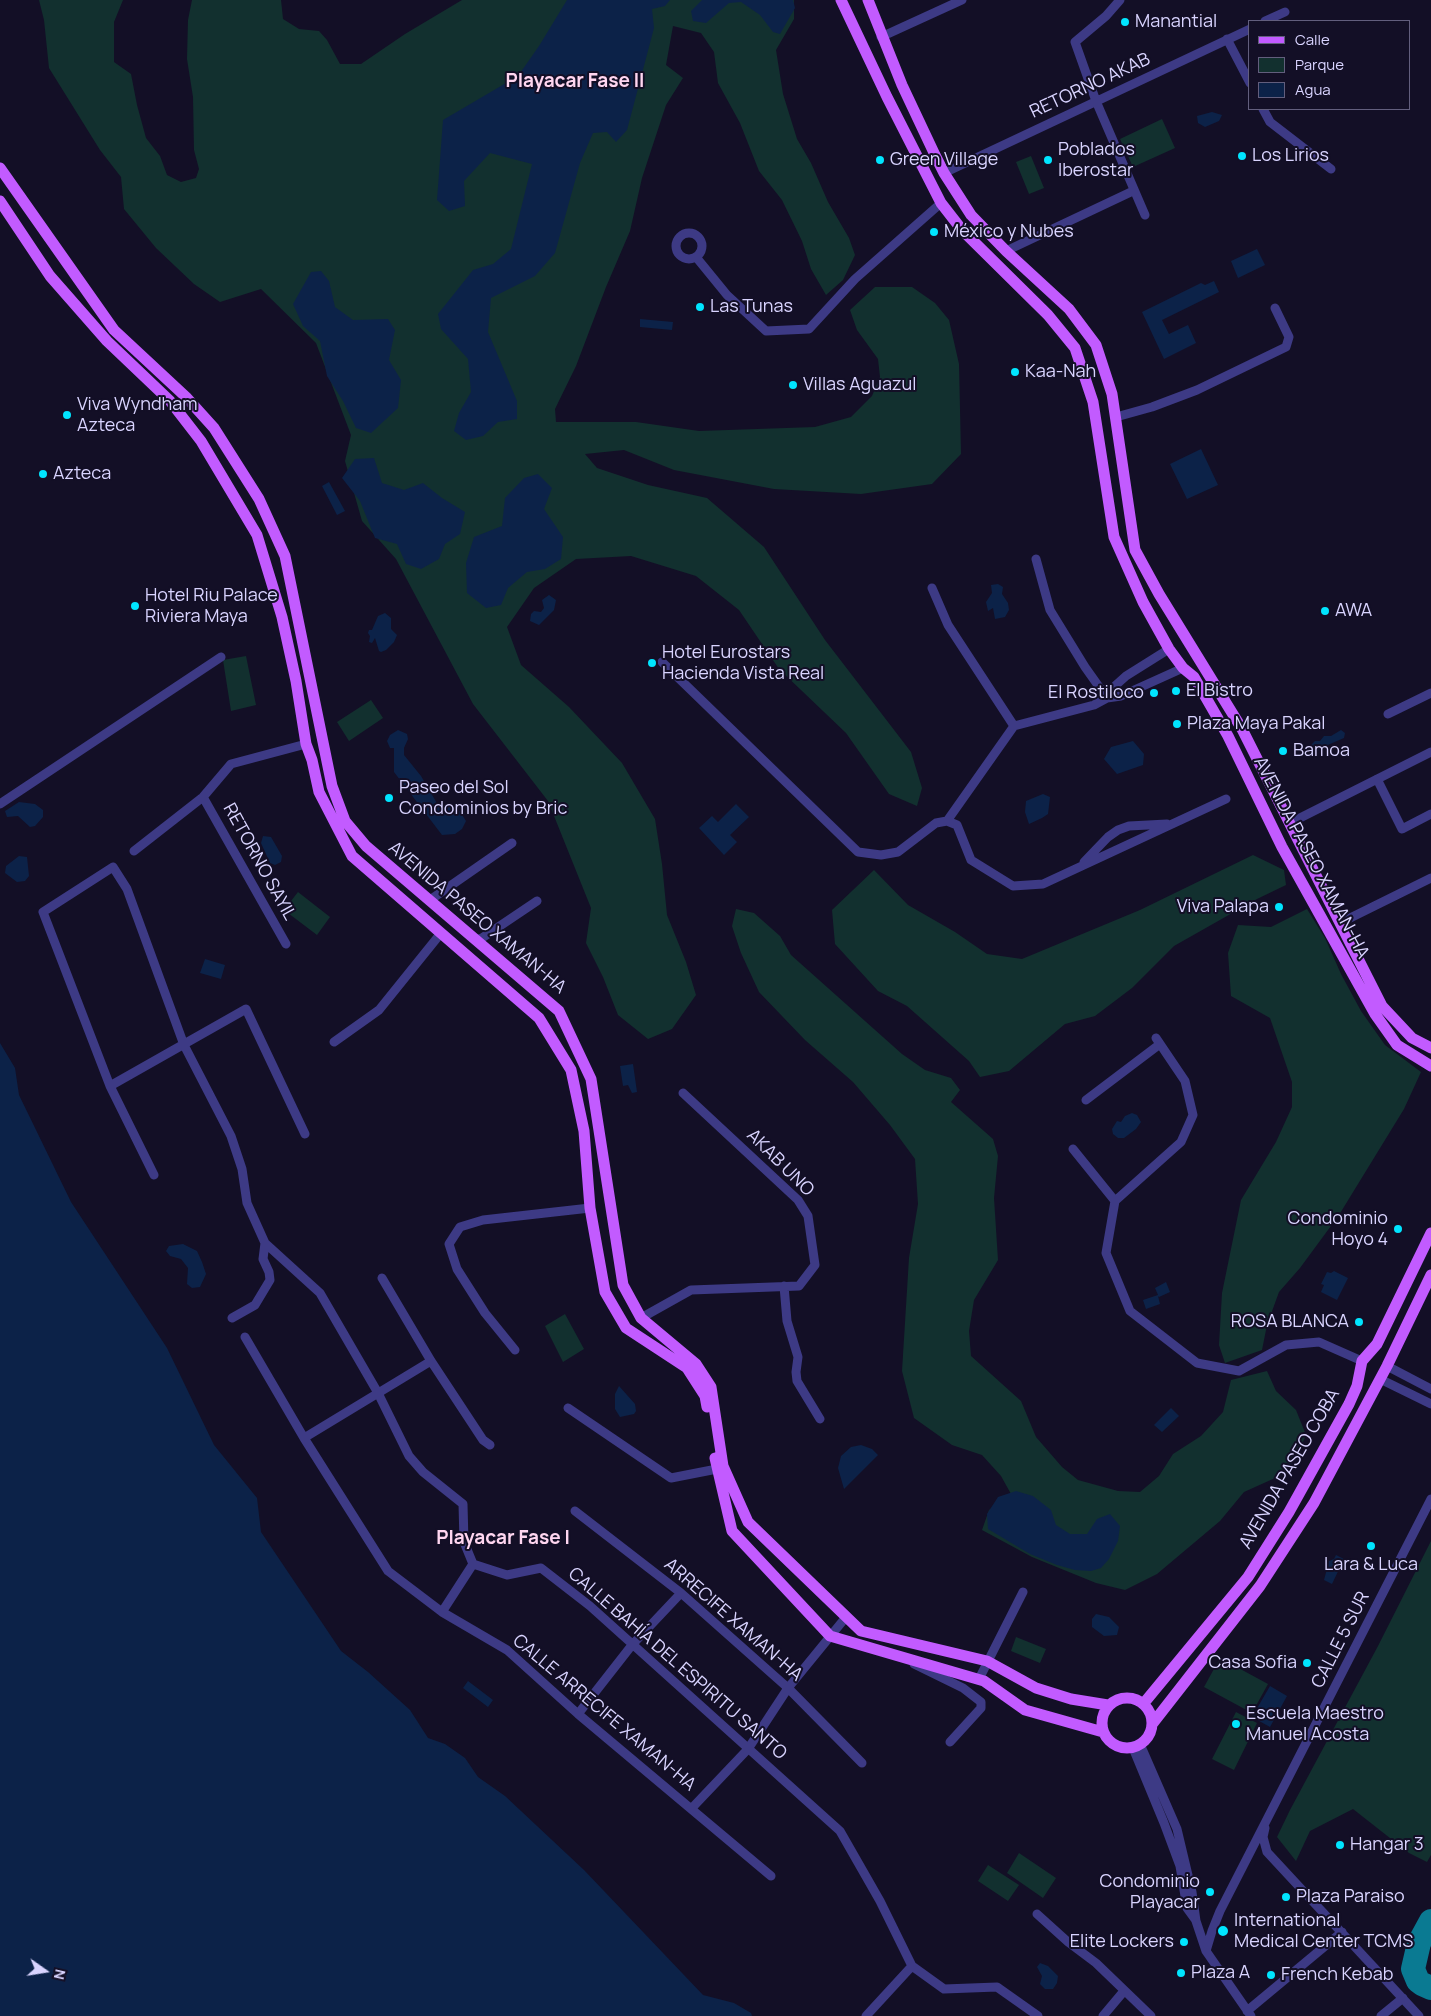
<!DOCTYPE html>
<meta charset="utf-8">
<style>
body{margin:0}
#map{position:relative;width:1431px;height:2016px;overflow:hidden;background:#130f26;font-family:Manrope,sans-serif}
canvas{display:block}
.legend{position:absolute;left:1248px;top:20px;width:162px;height:90px;box-sizing:border-box;background:#130f26;border:1px solid #625e7d;margin:0;padding:6px 9px;list-style:none;font-size:15px;color:#d9d4ff}
.legend li{display:flex;align-items:center;gap:10px;height:25px}
.legend b{width:25px;border:1px solid #625e7d}
.north{position:absolute;left:20px;top:1946px;width:50px;height:50px;-webkit-text-stroke:4px #130f26;paint-order:stroke;rotate:103deg;font-size:14px;font-weight:700;line-height:20px;text-align:center;color:#d9d4ff}
.north::after{content:'';display:block;margin:auto;width:18px;height:22px;background:#d9d4ff;clip-path:polygon(50% 0,100% 100%,50% 72%,0 100%)}
</style>
<div id="map">
<canvas width="1431" height="2016"></canvas>
<ul class="legend">
<li><b style="height:6px;background:#c25bff"></b>Calle</li>
<li><b style="height:14px;background:#12302f"></b>Parque</li>
<li><b style="height:14px;background:#0c2248"></b>Agua</li>
</ul>
<div class="north">N</div>
</div>
<script>
const context = document.querySelector('canvas').getContext('2d');
context.lineJoin = 'round';
function fillPath(path, color) { context.fillStyle = color; context.fill(path, 'evenodd'); }
const toPath = rows => new Path2D(rows.map(r => 'M' + r).join(''));
function strokePath(path, color, width, dash) { context.strokeStyle = color; context.lineWidth = width; context.lineCap = dash ? 'butt' : 'round'; context.setLineDash(dash || []); context.stroke(path); }
function drawText(font, color, halo, rows, align = 'center') {
  context.font = font + ' Manrope,sans-serif'; context.lineWidth = 4; context.setLineDash([]); context.textBaseline = 'middle'; context.strokeStyle = halo; context.fillStyle = color; for (const [text, x, y, turn = 0] of rows) {
    context.save(); context.translate(x, y); context.rotate((+turn || 0) * Math.PI / 180); context.textAlign = isNaN(turn) ? turn : align; if (halo) context.strokeText(text, 0, 0); context.fillText(text, 0, 0); context.restore();
  }
}
const green = toPath([
 [39,0,123,0,114,22,114,62,131,74,137,105,146,138,160,156,167,175,181,182,196,178,199,169,194,150,193,97,187,59,188,20,192,0,281,0,283,19,299,29,319,31,327,40,340,64,361,64,405,34,462,0,794,0,794,19,776,50,783,94,797,139,811,163,828,202,849,238,855,255,843,280,826,295,811,269,802,241,782,200,759,171,740,123,718,83,714,52,701,33,673,26,666,65,683,78,666,105,642,178,630,231,606,287,576,366,555,409,556,422,636,422,699,431,815,427,851,417,872,396,880,377,878,359,857,330,850,310,875,287,912,287,935,303,949,320,959,364,961,454,932,484,861,494,774,489,674,470,624,450,585,454,597,468,648,485,707,498,764,547,825,640,911,752,922,788,917,806,889,794,846,733,779,669,739,610,696,576,631,556,576,559,534,588,507,627,521,665,569,707,622,763,655,819,662,864,667,915,686,962,696,995,672,1029,648,1039,618,1015,603,977,586,943,591,908,548,801,473,704,396,559,362,521,345,461,351,435,316,343,261,289,220,302,194,284,156,248,124,209,121,177,100,150,49,68,44,20],
 [1162,119,1175,148,1133,167,1120,139],
 [1031,156,1044,188,1029,194,1016,162],
 [246,656,256,705,231,711,223,660],
 [371,700,383,718,349,741,337,722],
 [1253,855,1284,870,1286,885,1257,899,1174,946,1132,988,1095,1016,1065,1024,1009,1071,980,1077,969,1061,907,1006,878,991,835,944,832,910,874,870,908,905,955,932,987,954,1022,959,1140,910],
 [298,892,330,917,317,935,284,910],
 [736,909,754,913,780,936,791,955,902,1054,925,1070,951,1078,960,1090,951,1102,993,1139,998,1156,994,1198,998,1260,974,1300,969,1331,971,1356,1021,1401,1036,1437,1062,1467,1078,1480,1118,1491,1140,1492,1159,1476,1173,1454,1201,1436,1223,1412,1231,1380,1267,1371,1276,1391,1296,1410,1306,1435,1297,1456,1284,1474,1244,1492,1220,1521,1157,1574,1125,1590,1096,1583,1032,1557,982,1530,989,1510,1011,1494,1001,1476,982,1455,952,1445,914,1418,902,1371,909,1258,918,1204,915,1159,890,1125,853,1082,805,1040,759,992,741,953,732,926],
 [1307,909,1325,938,1341,974,1361,1011,1385,1045,1421,1072,1404,1109,1339,1215,1300,1268,1279,1292,1267,1325,1262,1350,1225,1363,1219,1345,1222,1293,1241,1200,1276,1142,1292,1107,1292,1082,1270,1018,1231,996,1228,953,1238,925,1271,927],
 [565,1314,584,1349,563,1362,545,1326],
 [1431,1541,1431,1855,1427,1862,1409,1853,1353,1809,1310,1831,1296,1861,1277,1837,1290,1810,1378,1646],
 [1016,1637,1046,1649,1040,1663,1011,1651],
 [1220,1658,1268,1684,1252,1713,1204,1687],
 [1236,1712,1257,1723,1234,1770,1212,1759],
 [1019,1853,1056,1878,1043,1898,1007,1873],
 [988,1865,1019,1885,1008,1901,978,1881]
]);
const water = toPath([
 [567,0,670,0,665,6,652,9,654,28,627,130,616,142,607,132,593,133,580,163,555,253,535,276,491,298,488,332,517,401,517,419,498,422,483,436,466,440,454,431,459,413,471,392,468,359,441,329,438,314,473,270,493,264,511,249,532,164,490,153,464,181,465,206,449,211,437,200,443,120,518,76,539,46],
 [702,0,793,0,795,8,780,34,773,32,760,15,741,2,729,3,706,23,693,21,691,11],
 [1212,112,1222,115,1219,121,1205,127,1198,123,1197,116],
 [1257,249,1265,265,1238,278,1231,261],
 [321,271,329,281,335,307,353,320,388,319,395,330,389,360,401,380,398,408,371,433,356,428,343,401,327,376,320,341,303,326,293,304,311,272],
 [1214,281,1219,292,1162,320,1169,334,1188,325,1196,343,1164,359,1142,312,1201,283,1205,285],
 [640,319,673,322,672,330,640,327],
 [1201,449,1218,485,1187,499,1170,464],
 [374,458,382,483,404,490,423,483,442,498,465,512,460,534,445,544,439,559,421,569,406,564,397,544,375,538,360,501,342,478,355,459],
 [538,474,552,488,544,509,563,537,561,559,545,569,527,572,508,588,501,605,486,608,467,593,466,563,474,537,502,526,505,498,524,478],
 [329,482,345,511,337,515,322,486],
 [998,584,1003,587,1002,594,1008,603,1009,610,1005,617,995,619,993,608,988,611,986,602,992,593,991,585],
 [549,595,556,600,554,610,539,625,530,621,531,614,534,611,541,612,544,608,542,600],
 [385,613,391,618,391,629,397,635,394,642,386,650,381,652,379,651,375,638,372,643,369,642,370,636,368,633,369,630,372,630,378,616],
 [398,730,407,734,408,739,404,748,404,755,421,776,438,805,457,807,466,821,462,829,455,834,442,835,394,772,394,748,390,748,387,741,390,735],
 [1341,730,1345,733,1344,738,1323,747,1318,751,1315,752,1312,749,1311,745,1315,741,1320,741,1324,736,1331,736],
 [1133,741,1144,754,1143,765,1117,774,1104,759,1111,747],
 [1043,794,1050,797,1048,814,1042,818,1029,824,1025,812,1026,801],
 [19,802,35,804,43,810,43,817,35,826,30,827,18,816,7,817,5,811],
 [736,804,749,817,730,835,737,842,724,855,699,828,712,816,718,822],
 [263,836,271,837,282,856,281,862,275,865,270,863,261,843],
 [19,856,27,857,29,876,25,881,17,882,5,873,6,866],
 [205,959,225,965,221,979,200,973],
 [0,1043,15,1068,19,1095,71,1202,167,1348,214,1445,257,1498,261,1532,341,1651,368,1672,410,1710,428,1738,445,1744,465,1758,478,1777,505,1796,584,1870,703,1995,734,2003,751,2013,752,2016,0,2016],
 [633,1064,637,1092,632,1093,628,1085,623,1086,620,1066],
 [1132,1113,1137,1115,1141,1122,1136,1129,1124,1138,1118,1138,1113,1134,1112,1129,1117,1121,1121,1122,1125,1116],
 [183,1244,197,1251,202,1262,206,1274,200,1287,192,1288,187,1284,188,1268,181,1259,170,1256,166,1251,169,1246],
 [1334,1271,1348,1278,1337,1300,1321,1292,1324,1285,1321,1284,1327,1272,1331,1273],
 [1166,1282,1170,1292,1159,1297,1158,1296,1160,1304,1146,1309,1143,1300,1158,1295,1155,1288],
 [619,1386,635,1404,636,1411,634,1414,620,1417,615,1409,615,1394],
 [1171,1408,1179,1416,1162,1432,1154,1425],
 [861,1445,872,1449,878,1455,844,1489,838,1468,841,1456,851,1447],
 [1016,1491,1033,1496,1051,1510,1056,1525,1070,1534,1087,1534,1097,1519,1110,1514,1120,1526,1118,1541,1109,1559,1101,1568,1091,1571,1075,1570,1057,1565,1030,1554,988,1529,987,1514,998,1497],
 [1336,1555,1344,1559,1332,1584,1324,1580,1329,1561,1334,1559],
 [1096,1614,1109,1617,1119,1627,1117,1635,1104,1636,1092,1627,1092,1619],
 [468,1681,493,1700,488,1707,463,1688],
 [1270,1686,1287,1696,1270,1727,1252,1717],
 [1040,1963,1048,1966,1058,1976,1057,1983,1053,1989,1045,1989,1040,1984,1042,1976,1037,1967]
]);
const taxiway = toPath([
 [1431,1921,1419,1943,1413,1969,1418,1981,1422,1984,1431,1988]
]);
const minor = toPath([
 [1120,0,1106,16,1075,42,1096,101,1145,215],
 [1265,21,1285,12],
 [881,37,962,0],
 [1227,39,1250,83],
 [1263,109,1270,122,1331,169],
 [944,173,1250,29],
 '676 246a13 13 0 1 1 26 0a13 13 0 1 1-26 0Z',
 [1006,251,1133,191],
 [696,257,727,295,766,331,809,329,855,279,941,203],
 [1116,417,1152,407,1197,390,1286,347,1289,337,1275,308],
 [1036,559,1050,610,1085,667,1107,698],
 [932,588,948,625,1014,726],
 [662,662,858,852,881,855,898,852,936,823,947,821,957,825,971,860,1013,886,1043,884,1226,799],
 [1107,698,1116,685,1126,676,1169,649],
 [1388,714,1431,693],
 [1377,779,1402,829,1431,814],
 [203,797,286,944],
 [0,804,221,657],
 [947,821,1014,726,1094,705,1107,698,1121,696,1183,668],
 [1290,823,1431,752],
 [134,851,203,797,231,764,306,744],
 [1084,862,1108,837,1118,830,1129,826,1167,824],
 [430,900,512,843],
 [1340,923,1431,878],
 [476,940,482,938,537,901],
 [1156,1038,1185,1081,1193,1115,1181,1142,1115,1201,1106,1253,1130,1311,1197,1363,1239,1371,1286,1345,1319,1342,1362,1361],
 [334,1042,379,1010,441,933],
 [110,1086,246,1009,305,1134],
 [1086,1100,1160,1044],
 [1073,1149,1115,1201],
 [154,1175,110,1086,43,912,113,867,127,889,184,1045,231,1136,242,1169,247,1203,265,1243,320,1293,378,1393,409,1456,423,1472,463,1504,464,1542,473,1564,507,1575,541,1568,590,1606,840,1831,880,1901,912,1966,944,1989,997,1987,1038,2016],
 [382,1278,431,1361,483,1440,490,1445],
 [784,1286,787,1321,798,1357,796,1372,797,1381,820,1419],
 [232,1318,255,1305,270,1280,269,1272,263,1259,265,1243],
 [641,1318,691,1290,799,1286,815,1265,808,1216,798,1200,683,1093],
 [245,1337,304,1438,388,1571,442,1612,507,1650,578,1714,771,1876],
 [515,1350,485,1313,457,1269,449,1244,460,1227,483,1220,590,1208],
 [1387,1366,1431,1389],
 [1380,1379,1431,1404],
 [568,1408,671,1478,717,1469],
 [304,1438,431,1361],
 [575,1511,681,1593,788,1688,862,1763],
 [442,1612,473,1564],
 [914,1664,963,1688,981,1702,981,1708,950,1742],
 [979,1679,1023,1592],
 [578,1714,632,1645,681,1593],
 [1140,1744,1177,1829,1192,1892,1196,1921,1206,1951,1251,2016],
 [1133,1748,1164,1823,1180,1866,1187,1908,1195,1919],
 [691,1809,748,1749,788,1688,846,1617],
 [1265,1828,1263,1837,1267,1852,1419,2016],
 [1037,1914,1068,1942,1096,1963,1151,2016],
 [1206,1951,1212,1931,1220,1911,1431,1499],
 [1247,2011,1342,1932],
 [866,2016,912,1966],
 [1103,2016,1124,1991],
 [1381,2016,1403,1998]
]);
const major = toPath([
 [841,0,887,97,941,203,962,230,1048,315,1075,348,1093,402,1114,537,1143,602,1169,649,1183,668,1194,677,1228,736,1282,847,1375,1014,1397,1045,1431,1066],
 [868,0,902,85,935,155,944,173,971,215,1006,251,1069,309,1096,345,1112,394,1135,550,1159,594,1242,729,1382,1006,1412,1038,1431,1048],
 [0,168,114,330,186,397,214,428,259,499,285,556,332,786,345,821,366,846,559,1011,591,1079,623,1285,641,1318,696,1364,711,1387,723,1466,748,1522,861,1631,987,1661,1036,1688,1071,1699,1108,1705],
 [0,201,50,276,107,341,170,401,201,441,257,535,282,617,296,681,306,744,312,760,319,792,352,856,539,1018,571,1070,584,1131,590,1208,605,1292,626,1328,687,1368,705,1396,707,1407],
 [715,1458,732,1531,830,1636,984,1681,1025,1710,1103,1732],
 '1102 1723a25 25 0 1 1 50 0a25 25 0 1 1-50 0Z',
 [1144,1703,1248,1577,1289,1512,1349,1404,1357,1386,1362,1361,1377,1344,1431,1233],
 [1153,1723,1260,1586,1314,1503,1387,1366,1431,1275]
]);
const markers = [
 [1125,22,5,"#00e5ff"],
 [1242,156,5,"#00e5ff"],
 [880,160,5,"#00e5ff"],
 [1048,160,5,"#00e5ff"],
 [934,232,5,"#00e5ff"],
 [700,307,5,"#00e5ff"],
 [1015,372,5,"#00e5ff"],
 [793,385,5,"#00e5ff"],
 [67,415,5,"#00e5ff"],
 [43,474,5,"#00e5ff"],
 [135,606,5,"#00e5ff"],
 [1325,611,5,"#00e5ff"],
 [652,663,5,"#00e5ff"],
 [1176,691,5,"#00e5ff"],
 [1154,693,5,"#00e5ff"],
 [1177,724,5,"#00e5ff"],
 [1283,751,5,"#00e5ff"],
 [389,798,5,"#00e5ff"],
 [1279,907,5,"#00e5ff"],
 [1398,1229,5,"#00e5ff"],
 [1359,1322,5,"#00e5ff"],
 [1371,1546,5,"#00e5ff"],
 [1307,1663,5,"#00e5ff"],
 [1236,1724,5,"#00e5ff"],
 [1340,1845,5,"#00e5ff"],
 [1210,1892,5,"#00e5ff"],
 [1286,1897,5,"#00e5ff"],
 [1223,1931,6,"#00e5ff"],
 [1184,1942,5,"#00e5ff"],
 [1181,1973,5,"#00e5ff"],
 [1271,1975,5,"#00e5ff"]
];
const poiNames = [
 ["Manantial",1135,22],
 ["Poblados",1058,150],
 ["Iberostar",1058,171],
 ["Los Lirios",1252,156],
 ["Green Village",890,160],
 ["México y Nubes",944,232],
 ["Las Tunas",710,307],
 ["Kaa-Nah",1025,372],
 ["Villas Aguazul",803,385],
 ["Viva Wyndham",77,405],
 ["Azteca",77,426],
 ["Azteca",53,474],
 ["Hotel Riu Palace",145,596],
 ["Riviera Maya",145,617],
 ["AWA",1335,611],
 ["Hotel Eurostars",662,653],
 ["Hacienda Vista Real",662,674],
 ["El Bistro",1186,691],
 ["El Rostiloco",1144,693,"right"],
 ["Plaza Maya Pakal",1187,724],
 ["Bamoa",1293,751],
 ["Paseo del Sol",399,788],
 ["Condominios by Bric",399,809],
 ["Viva Palapa",1269,907,"right"],
 ["Condominio",1388,1219,"right"],
 ["Hoyo 4",1388,1240,"right"],
 ["ROSA BLANCA",1349,1322,"right"],
 ["Lara & Luca",1371,1565,"center"],
 ["Casa Sofia",1297,1663,"right"],
 ["Escuela Maestro",1246,1714],
 ["Manuel Acosta",1246,1735],
 ["Hangar 3",1350,1845],
 ["Condominio",1200,1882,"right"],
 ["Playacar",1200,1903,"right"],
 ["Plaza Paraiso",1296,1897],
 ["International",1234,1921],
 ["Medical Center TCMS",1234,1942],
 ["Elite Lockers",1174,1942,"right"],
 ["Plaza A",1191,1973],
 ["French Kebab",1281,1975]
];
const streetNames = [
 ["RETORNO AKAB",1090,86,-25],
 ["AVENIDA PASEO XAMAN-HA",1311,858,62],
 ["RETORNO SAYIL",259,862,61],
 ["AVENIDA PASEO XAMAN-HA",477,918,40],
 ["AKAB UNO",780,1163,45],
 ["AVENIDA PASEO COBA",1290,1469,-60],
 ["ARRECIFE XAMAN-HA",733,1620,41],
 ["CALLE 5 SUR",1341,1640,-63],
 ["CALLE BAHÍA DEL ESPIRITU SANTO",677,1664,41],
 ["CALLE ARRECIFE XAMAN-HA",604,1713,40]
];
const neighbourhoodNames = [
 ["Playacar Fase II",575,82],
 ["Playacar Fase I",503,1539]
];
fillPath(green, '#12302f');
fillPath(water, '#0c2248');
strokePath(taxiway, '#0a7a92', 24);
strokePath(minor, '#3d3a85', 9);
strokePath(major, '#c25bff', 11);
for (const [x, y, r, color] of markers) { const dot = new Path2D(); dot.arc(x, y, r, 0, 2 * Math.PI); context.fillStyle = color; context.fill(dot); strokePath(dot, '#130f26', 2); }
drawText('18px', '#d9d4ff', '#130f26', poiNames, 'left');
drawText('18px', '#d9d4ff', '#130f26', streetNames);
drawText('bold 19px', '#ffd6f0', '#130f26', neighbourhoodNames);
</script>
